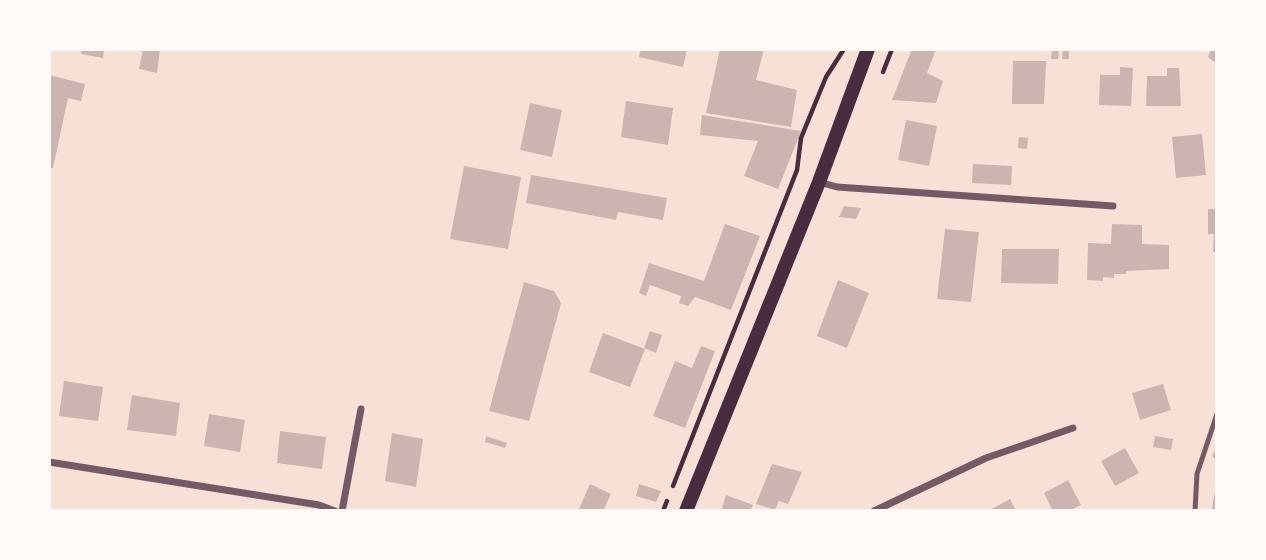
<!DOCTYPE html>
<style>
body{margin:0}
#map{position:relative;width:1266px;height:560px;overflow:hidden;background:#f7e1d7;font-family:Arial,sans-serif}
canvas{display:block}
.frame{position:absolute;inset:0;border:51px solid #fffaf5;pointer-events:none}
</style>
<div id="map">
<canvas width="1266" height="560"></canvas>
<div class="frame"></div>
</div>
<script>
const context = document.querySelector('canvas').getContext('2d');
context.lineJoin = 'round';
function fillPath(path, color) { context.fillStyle = color; context.fill(path, 'evenodd'); }
const toPath = rows => new Path2D(rows.map(r => 'M' + r).join(''));
function strokePath(path, color, width, dash) { context.strokeStyle = color; context.lineWidth = width; context.lineCap = dash ? 'butt' : 'round'; context.setLineDash(dash || []); context.stroke(path); }
const building = toPath([
 [82,49,104,49,103,58,81,54],
 [143,49,160,49,157,73,139,69],
 [641,49,687,49,683,67,639,57],
 [720,49,764,49,756,80,797,90,791,127,706,113],
 [912,49,936,49,927,73,943,81,936,103,892,100],
 [1052,49,1059,49,1058,59,1051,59],
 [1063,49,1069,49,1069,59,1062,59],
 [1212,49,1217,49,1217,64,1208,57],
 [1013,61,1046,61,1044,104,1012,104],
 [1120,67,1133,68,1131,106,1099,105,1100,75,1120,75],
 [1167,68,1179,68,1181,106,1146,106,1147,76,1167,76],
 [49,75,85,84,81,101,68,98,53,168,49,167],
 [626,101,673,108,668,145,621,137],
 [530,103,562,110,552,157,520,150],
 [702,115,801,131,778,189,744,176,758,141,700,135],
 [906,120,937,126,929,166,898,160],
 [1202,134,1206,175,1176,178,1172,137],
 [1019,137,1028,138,1027,149,1018,148],
 [973,164,1012,166,1011,185,972,183],
 [464,166,521,177,508,249,450,239],
 [531,175,667,198,663,220,618,212,616,220,526,203],
 [844,206,861,208,856,219,839,217],
 [1208,209,1217,209,1217,252,1213,252,1214,234,1208,234],
 [725,224,760,236,731,310,695,297,688,306,679,303,681,296,650,285,646,296,639,293,649,263,704,281],
 [1112,224,1142,225,1142,244,1169,245,1169,269,1126,271,1126,274,1114,274,1114,278,1103,277,1103,281,1087,280,1088,243,1111,244],
 [945,229,979,232,971,302,937,299],
 [1002,249,1059,249,1058,284,1001,283],
 [838,280,869,293,847,348,817,336],
 [524,282,554,291,561,303,529,421,489,411],
 [650,331,662,335,656,353,644,348],
 [603,333,645,349,630,387,589,372],
 [701,346,715,351,685,428,653,416,675,361,692,368],
 [64,381,103,387,98,421,59,416],
 [1163,384,1171,410,1140,420,1132,393],
 [132,395,180,403,176,436,127,430],
 [209,414,245,420,240,452,204,446],
 [280,431,326,437,322,469,277,463],
 [392,433,423,439,416,487,385,481],
 [486,436,507,443,505,448,485,442],
 [1155,436,1173,439,1171,450,1153,447],
 [1217,447,1217,461,1212,456],
 [1125,448,1139,473,1115,486,1101,461],
 [772,464,802,472,788,504,779,501,775,510,756,504],
 [1068,480,1081,505,1068,511,1053,511,1044,493],
 [590,484,611,494,603,511,578,511],
 [639,484,661,491,656,502,636,496],
 [1216,488,1217,511,1212,511,1213,501],
 [726,495,753,505,750,511,721,511],
 [1010,499,1016,511,988,511]
]);
const path = toPath([
 [883,72,892,49],
 [673,486,797,170,801,138,826,77,844,49],
 [663,511,667,501]
]);
const service = toPath([
 [1195,511,1197,474,1217,414]
]);
const minor = toPath([
 [819,182,837,187,1113,206],
 [49,462,319,505,335,511],
 [342,511,361,409],
 [874,511,986,458,1073,428]
]);
const secondary = toPath([
 [686,511,819,182,868,49]
]);
fillPath(building, '#ccb4b1');
strokePath(path, '#4a2c40', 4.5);
strokePath(service, '#755966', 5);
strokePath(minor, '#755966', 7);
strokePath(secondary, '#4a2c40', 14);
</script>
